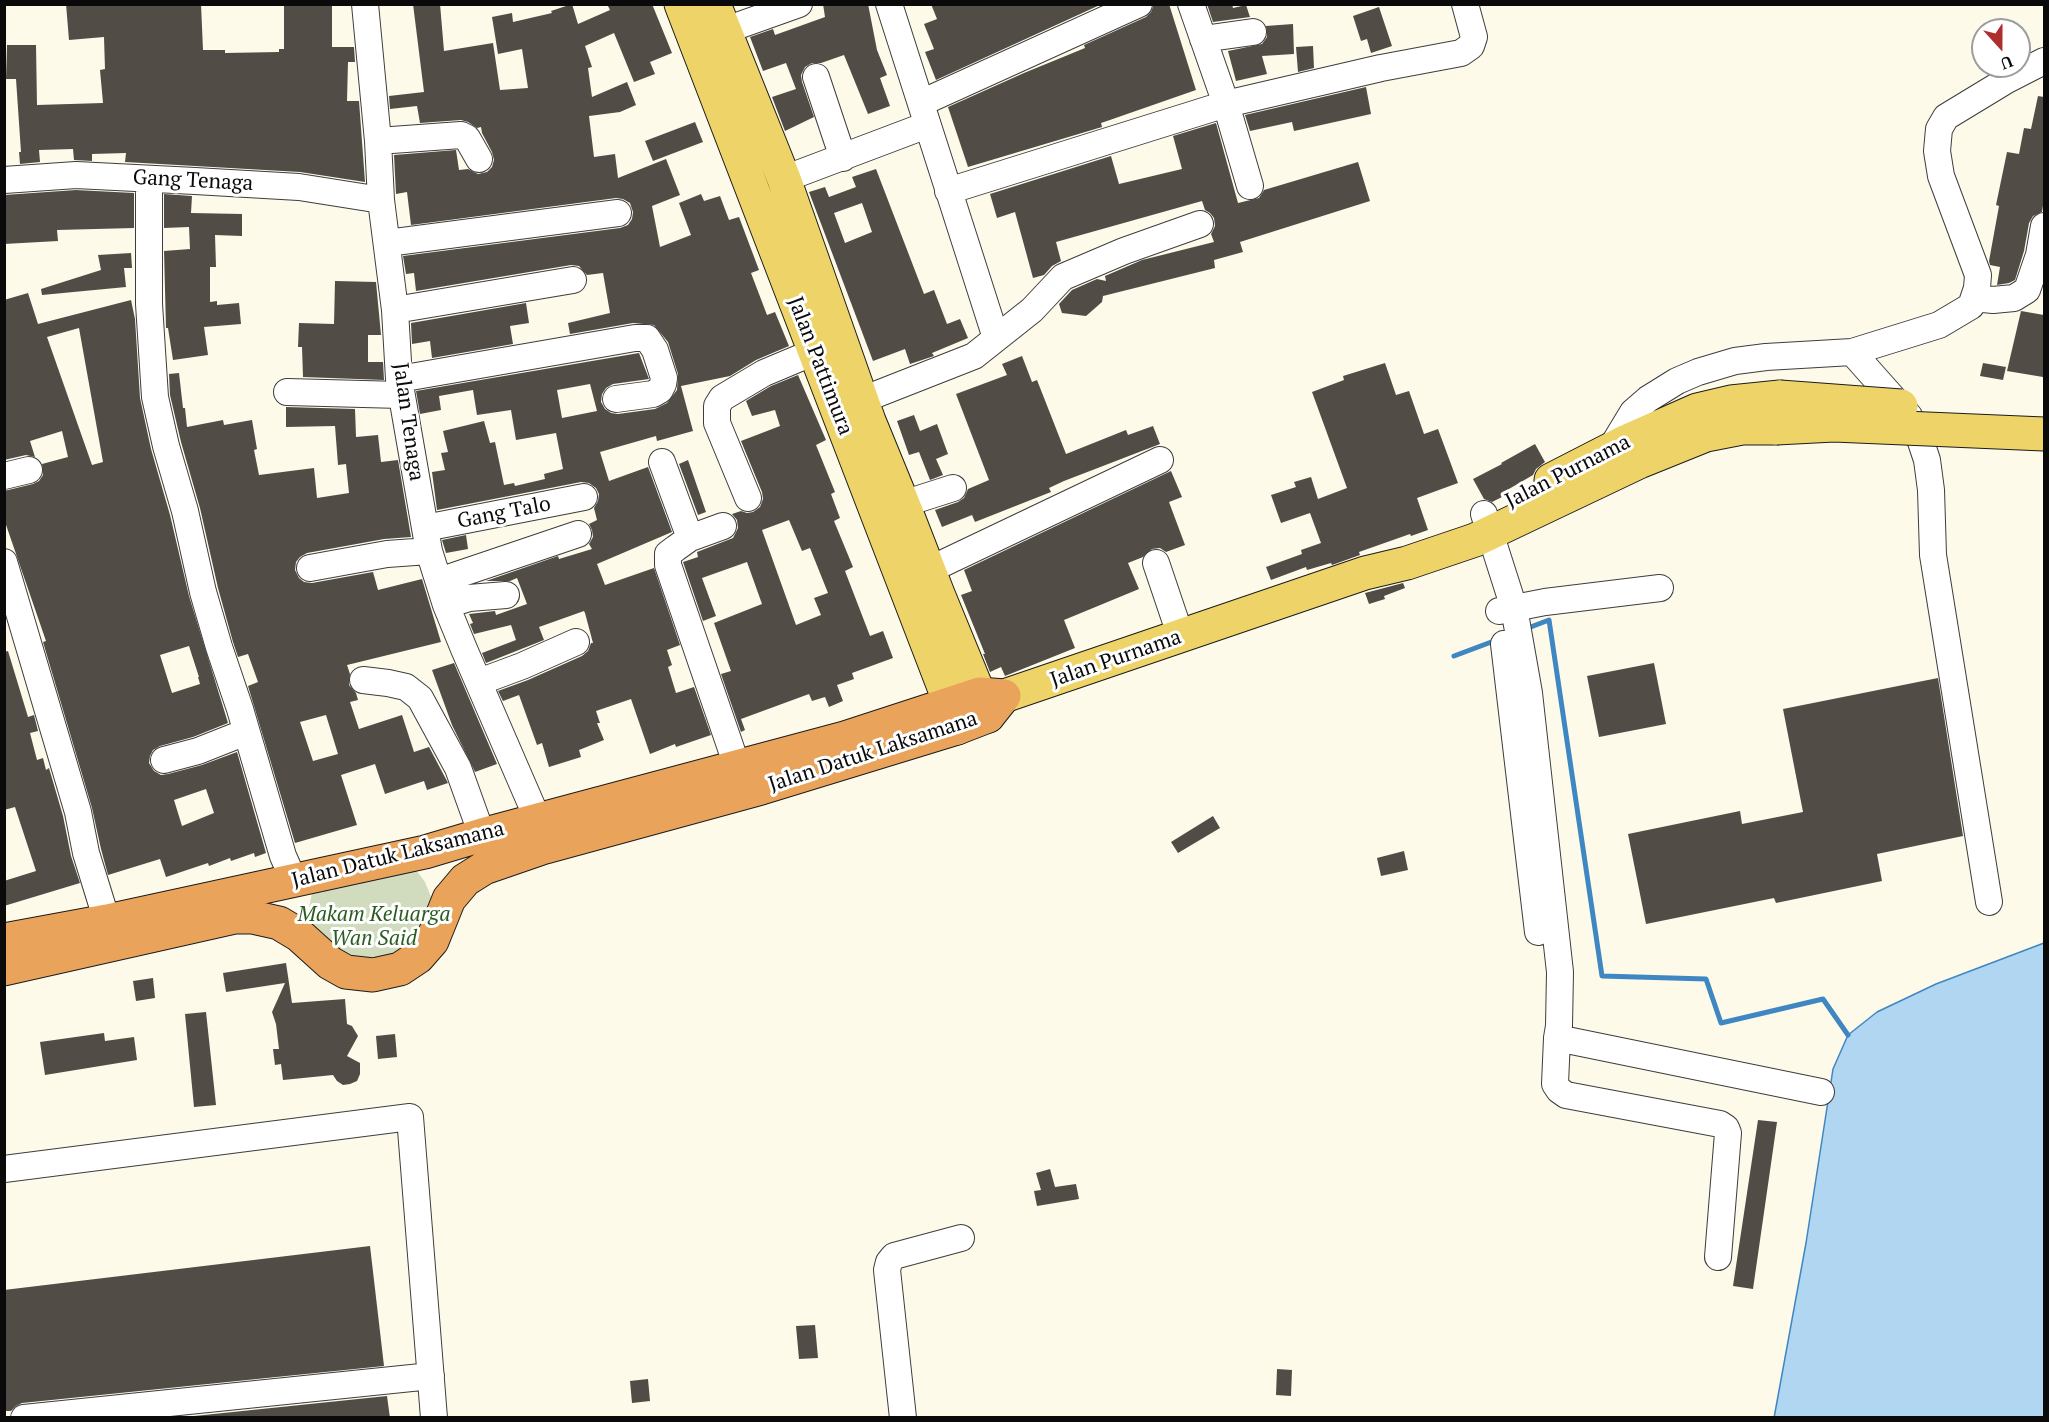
<!DOCTYPE html>
<style>
body{margin:0}
#map{position:relative;width:2049px;height:1422px;overflow:hidden;background:#fdfae9;font-family:"PT Serif",serif}
canvas{display:block}
.frame{position:absolute;inset:0;border:6px solid #0a0a0a;pointer-events:none}
.north{position:absolute;left:1971px;top:18px;width:60px;height:60px;box-sizing:border-box;background:#fff;border:2px solid #9d9d9d;border-radius:50%;rotate:159deg;font-size:16px;font-weight:700;line-height:24px;text-align:center;color:#0a0a0a}
.north::after{content:'';display:block;margin:auto;width:21px;height:27px;background:#ae2e2e;clip-path:polygon(50% 0,100% 100%,50% 72%,0 100%)}
</style>
<div id="map">
<canvas width="2049" height="1422"></canvas>
<div class="frame"></div>
<div class="north">U</div>
</div>
<script>
const context = document.querySelector('canvas').getContext('2d');
context.lineJoin = 'round';
function fillPath(path, color) { context.fillStyle = color; context.fill(path, 'evenodd'); }
const toPath = rows => new Path2D(rows.map(r => 'M' + r).join(''));
function strokePath(path, color, width, dash) { context.strokeStyle = color; context.lineWidth = width; context.lineCap = dash ? 'butt' : 'round'; context.setLineDash(dash || []); context.stroke(path); }
function drawText(font, color, halo, rows, align = 'center') {
  context.font = font + ' "PT Serif",serif'; context.lineWidth = 6; context.setLineDash([]); context.textBaseline = 'middle'; context.strokeStyle = halo; context.fillStyle = color; for (const [text, x, y, turn = 0] of rows) {
    context.save(); context.translate(x, y); context.rotate((+turn || 0) * Math.PI / 180); context.textAlign = isNaN(turn) ? turn : align; if (halo) context.strokeText(text, 0, 0); context.fillText(text, 0, 0); context.restore();
  }
}
const cemetery = toPath([
 [416,870,425,882,431,897,433,912,426,941,361,974,310,923,309,908,312,893]
]);
const water = toPath([
 [2044,943,2044,1417,1774,1418,1806,1243,1833,1069,1848,1035,1877,1012,1936,984,2044,943]
]);
const stream = toPath([
 [1528,628,1549,620,1602,976,1706,979,1721,1023,1823,999,1848,1035],
 [1454,656,1494,641]
]);
const building = toPath([
 [66,4,201,4,203,50,225,50,225,53,279,52,279,49,284,49,284,4,332,4,332,47,354,47,355,62,348,62,347,101,359,101,365,182,300,172,125,162,126,153,92,154,92,161,74,160,73,149,39,150,40,162,20,164,19,152,21,152,16,79,6,79,7,45,36,45,37,105,103,103,100,70,105,69,104,37,69,40],
 [413,4,440,4,444,51,493,43,500,90,528,88,522,49,498,54,492,17,512,13,513,22,552,13,551,11,572,4,578,24,610,10,607,4,652,4,672,53,650,62,655,74,634,82,614,33,585,46,592,67,588,68,592,97,627,82,636,105,620,112,589,116,594,157,615,154,618,178,666,159,680,195,652,206,660,247,691,235,679,203,701,194,704,201,720,196,729,220,739,217,759,270,751,273,767,315,775,312,789,346,756,360,730,376,681,386,693,431,657,441,656,436,600,452,609,481,648,467,672,532,597,564,605,585,654,568,680,645,667,650,672,665,668,667,676,693,694,687,711,735,676,747,675,744,650,754,631,699,596,711,600,723,597,723,604,740,579,750,581,757,549,767,542,743,537,745,519,695,503,701,498,691,528,680,582,656,588,651,591,643,593,643,585,613,584,611,539,627,544,640,486,663,482,653,516,640,511,625,474,634,470,624,473,623,469,614,495,611,496,615,527,604,517,578,510,581,486,581,558,556,559,559,592,549,589,544,593,537,592,530,589,524,597,520,594,508,598,501,599,494,596,488,589,483,581,482,437,510,432,472,445,470,441,453,448,452,443,431,484,421,490,443,495,442,504,485,514,483,515,486,545,479,544,474,563,469,556,433,516,440,511,410,477,415,473,390,439,396,441,410,420,414,416,391,639,353,649,379,613,384,606,388,602,394,601,402,605,409,611,413,618,414,655,409,667,403,677,390,678,374,668,342,654,325,633,323,570,334,568,323,610,313,603,273,587,275,579,266,571,265,416,291,414,273,406,274,403,256,620,228,628,225,632,219,633,212,630,203,623,199,616,198,411,225,407,192,396,194,394,155,456,150,459,170,468,169,478,174,487,172,492,167,494,160,492,152,482,133,481,127,477,128,468,122,461,120,420,123,417,106,390,109,389,96,424,92],
 [590,384,597,411,562,418,557,390],
 [823,4,868,4,877,50,887,75,880,78,890,106,868,114,844,55,821,63,812,63,805,67,801,75,802,82,814,117,785,131,772,97,796,89,786,63,763,71,750,37,773,29,775,35,825,17],
 [931,4,1102,4,936,80,925,52,934,49,924,24,937,19],
 [1154,4,1169,4,1196,90,1107,121,1101,123,1102,127,968,167,948,107,1024,73,1085,48,1084,45,1146,17,1151,12],
 [1207,4,1232,4,1233,8,1246,5,1250,17,1213,22],
 [1379,7,1392,46,1371,53,1367,39,1361,41,1353,16],
 [1293,24,1294,54,1262,56,1267,74,1236,81,1228,51,1262,44,1267,37,1266,26],
 [1313,46,1314,68,1298,72,1296,47],
 [1366,87,1371,114,1294,131,1292,122,1250,131,1245,115],
 [2038,96,2044,97,2044,199,2042,212,2033,216,2029,223,2024,251,2015,280,2009,283,1997,285,2000,267,1990,265,1989,261,1999,206,1996,205,2007,152,2019,154,2024,128,2031,129],
 [695,122,703,142,653,161,645,141],
 [1216,123,1238,203,1259,198,1264,190,1358,162,1370,201,1240,242,1243,252,1214,260,1215,268,1103,296,1102,302,1086,316,1062,313,1059,304,1072,290,1097,279,1106,281,1105,276,1142,260,1214,242,1211,234,1215,226,1214,218,1210,213,1205,210,1202,201,1056,242,1061,261,1052,266,1044,275,1033,278,1015,212,997,218,990,194,1111,156,1119,184,1182,169,1173,136],
 [876,169,924,294,934,290,947,324,960,319,968,338,932,353,934,356,910,364,905,349,873,361,809,192,825,187,829,197,856,187,852,177],
 [862,203,872,232,845,243,834,213],
 [76,190,134,193,134,228,57,230,58,241,4,244,4,195],
 [164,194,192,196,191,213,242,214,242,236,215,235,216,267,210,267,210,302,217,301,217,305,239,303,241,324,204,327,208,355,173,360,168,328,166,328,164,251,190,249,189,227,164,228],
 [131,253,132,268,124,268,126,287,42,295,41,289,101,270,98,255],
 [335,281,376,282,381,335,368,335,368,362,383,362,384,380,303,377,302,347,298,347,299,323,334,324],
 [28,293,38,324,131,300,135,319,140,398,151,449,170,515,189,596,228,723,193,737,160,746,153,750,150,756,149,763,154,771,161,775,168,774,202,765,237,752,266,853,255,857,254,853,231,861,230,858,209,866,208,863,166,877,160,859,108,875,101,849,92,808,43,642,46,641,4,519,4,491,33,484,39,481,43,475,42,464,68,457,62,431,30,441,35,457,26,455,4,460,4,300],
 [79,328,103,462,92,465,47,337],
 [189,646,199,677,198,677,200,684,172,693,160,655],
 [206,789,214,813,182,826,174,800],
 [526,303,529,323,510,326,513,344,432,358,430,341,412,344,411,323],
 [2021,311,2044,315,2044,367,2043,377,2007,371],
 [1022,356,1032,382,1037,380,1066,454,1126,430,1128,435,1153,426,1160,444,1064,481,1049,488,1051,492,975,522,972,515,942,527,935,510,958,502,964,498,968,489,989,480,956,394,1007,375,1002,364],
 [1385,363,1396,395,1409,391,1424,434,1438,429,1458,483,1417,498,1428,530,1411,536,1410,534,1359,552,1360,555,1332,565,1331,563,1307,570,1306,567,1271,580,1266,567,1302,554,1301,550,1321,543,1310,513,1281,523,1271,495,1296,487,1294,482,1311,477,1318,499,1347,488,1312,392,1344,380,1343,376],
 [1983,363,2006,367,2003,380,1980,376],
 [179,373,183,408,185,408,187,427,223,420,224,425,252,420,257,449,254,450,259,475,314,468,317,498,349,493,346,464,338,465,335,426,286,427,286,407,355,409,356,437,378,435,381,462,398,460,411,537,384,539,307,553,300,557,296,562,295,570,299,578,304,582,312,583,373,572,378,590,422,579,441,642,347,665,350,674,349,685,356,693,358,700,350,702,359,729,402,715,414,752,429,747,448,783,427,790,424,781,385,794,375,764,341,775,357,825,295,843,248,686,258,682,248,654,238,657,233,642,218,588,200,508,181,442,170,395,169,374],
 [326,715,338,754,313,761,300,722],
 [798,375,826,440,816,445,835,492,831,494,840,518,834,521,853,567,845,571,870,636,883,631,893,658,852,673,854,679,837,685,843,701,829,707,825,697,812,701,809,694,741,719,745,730,741,732,721,674,731,671,714,623,762,604,747,562,702,578,716,616,703,621,683,562,698,557,697,552,733,538,738,528,737,520,732,514,741,511,747,513,753,512,760,507,763,499,762,492,741,441,780,426,775,410,752,416,746,401,771,386],
 [789,520,802,551,810,548,828,593,814,598,821,615,796,625,762,530],
 [914,415,920,431,937,424,948,454,936,459,943,475,930,480,919,452,909,455,897,421],
 [1535,444,1545,462,1536,469,1533,475,1502,493,1504,496,1492,502,1484,499,1473,479,1502,464,1501,463],
 [688,460,706,512,698,515,679,464],
 [1171,471,1182,497,1169,502,1185,545,1166,552,1160,548,1152,549,1143,557,1128,563,1139,589,1064,620,1075,648,1005,676,1001,667,990,672,983,654,985,654,961,595,972,591,964,570],
 [466,535,468,549,446,553,442,540],
 [1403,583,1405,588,1384,596,1385,599,1369,604,1365,593],
 [8,651,28,717,34,715,38,731,30,733,37,760,43,758,46,770,49,768,63,816,71,856,80,883,4,906,4,881,36,871,15,807,4,810,4,652],
 [454,663,497,764,475,772,452,725,432,670],
 [1654,663,1666,724,1599,737,1587,676],
 [1938,678,1963,836,1877,854,1882,881,1776,903,1774,898,1646,924,1628,834,1740,811,1742,824,1803,812,1783,709],
 [1213,816,1220,828,1178,853,1171,842],
 [1404,851,1408,870,1381,876,1377,858],
 [286,963,292,1003,345,999,347,1024,352,1026,358,1036,347,1056,360,1063,360,1074,357,1081,350,1084,343,1085,337,1081,333,1075,283,1080,281,1064,275,1065,273,1049,279,1049,276,1024,272,1012,285,983,226,992,223,973],
 [153,978,155,998,136,1001,133,981],
 [206,1012,216,1105,194,1107,185,1014],
 [104,1033,105,1041,134,1037,137,1060,45,1075,40,1042],
 [395,1034,397,1057,378,1059,376,1036],
 [1758,1120,1777,1122,1753,1289,1733,1286],
 [1050,1169,1055,1187,1076,1184,1079,1199,1037,1206,1034,1191,1041,1190,1036,1173],
 [370,1246,384,1366,22,1403,16,1406,11,1411,4,1411,4,1290],
 [815,1325,818,1358,799,1359,796,1326],
 [1277,1369,1292,1370,1291,1396,1276,1395],
 [648,1379,650,1401,632,1403,630,1381],
 [387,1396,390,1418,175,1418]
]);
const minor = toPath([
 [365,4,378,141,381,200,395,310,399,379,429,551,446,605,464,649,538,820],
 [889,4,996,338],
 [1191,4,1226,104,1250,186],
 [709,36,799,4],
 [1203,39,1253,32],
 [816,77,843,158],
 [921,103,1139,4],
 [378,141,461,135,467,138,479,159],
 [149,179,149,304,155,397,166,446,185,511,203,592,219,647,240,709,283,856,294,881],
 [784,179,927,125],
 [4,180,76,175,195,181,299,187,381,200],
 [948,191,1226,104,1381,68,1461,53,1471,46,1474,37,1465,4],
 [387,243,618,213],
 [1974,298,1993,300,2014,298,2027,290,2039,255,2044,226],
 [395,310,573,280],
 [1852,352,1909,416,1919,436,1927,460,1931,490,1933,555,1989,902],
 [399,379,635,338,647,338,655,350,664,378,663,384,660,390,653,394,616,399],
 [287,392,401,395],
 [862,400,974,356,1032,310,1063,277,1124,251,1200,224],
 [1610,450,1633,412,1648,399,1677,381,1698,372,1735,361,1766,357,1852,352,1939,325,1971,306,1977,288,1978,275,1941,176,1937,151,1939,129,1946,117,2007,80,2044,61],
 [662,462,690,538],
 [4,476,29,470],
 [748,498,717,423,717,406,722,398,764,373,814,352],
 [903,504,953,488],
 [1484,514,1514,608,1529,693,1560,972,1559,1026,1557,1038,1821,1092],
 [723,526,690,538,676,548,668,554,668,565,737,766],
 [425,528,584,497],
 [4,562,78,812,86,853,107,921],
 [1156,563,1181,637],
 [310,568,387,554,429,551],
 [929,570,1160,460],
 [439,581,578,534],
 [446,605,469,598,506,595],
 [1499,611,1545,602,1660,588],
 [1504,644,1538,932],
 [363,680,388,683,406,687,420,698,458,768,482,835],
 [479,682,522,666,576,642],
 [164,760,198,751,246,732],
 [1557,1038,1555,1084,1559,1090,1566,1095,1720,1124,1726,1128,1728,1133,1718,1257],
 [4,1169,410,1117,434,1418],
 [24,1418,431,1376],
 [903,1418,887,1270,889,1262,894,1256,961,1238]
]);
const major = toPath([
 [681,4,950,703,957,728],
 [714,4,784,179,869,421,903,504,938,594,988,716],
 [1551,480,1627,441,1697,410,1731,402,1780,397],
 [1004,696,1365,573,1407,563,1475,540,1639,462,1706,435,1742,428,1776,428]
]);
const highway = toPath([
 [4,940,107,921,425,852,482,835,845,738,980,694,1004,696],
 [4,969,235,917,252,917,279,923,299,935,330,963,346,972,373,975,400,969,418,957,432,941,449,899,465,880,484,868,545,847,761,788,957,728,988,716,1004,696]
]);
const majorBridge = toPath([
 [1780,397,1901,406],
 [1776,428,1834,425,2044,434]
]);
const streetNames = [
 ["Gang Tenaga",193,181,3],
 ["Jalan Pattimura",820,366,69],
 ["Jalan Tenaga",408,422,82],
 ["Jalan Purnama",1568,472,-27],
 ["Gang Talo",504,513,-11],
 ["Jalan Purnama",1116,659,-19],
 ["Jalan Datuk Laksamana",873,752,-18],
 ["Jalan Datuk Laksamana",398,855,-14]
];
const parkNames = [
 ["Makam Keluarga",374,915],
 ["Wan Said",374,939]
];
fillPath(cemetery, '#d0dcbd');
fillPath(water, '#b1d6f1');
strokePath(water, '#3e87c2', 1.5);
strokePath(stream, '#3e87c2', 5);
fillPath(building, '#524c47');
strokePath(minor, '#3d3d3d', 28);
strokePath(major, '#1b1b1b', 35);
strokePath(highway, '#1b1b1b', 35);
strokePath(minor, '#fff', 26);
strokePath(major, '#eed468', 33);
strokePath(highway, '#e9a35b', 33);
strokePath(majorBridge, '#1b1b1b', 35, []);
strokePath(majorBridge, '#eed468', 33);
drawText('21px', '#0a0a0a', '#fff', streetNames);
drawText('italic 21px', '#2a5c20', '#fff', parkNames);
</script>
